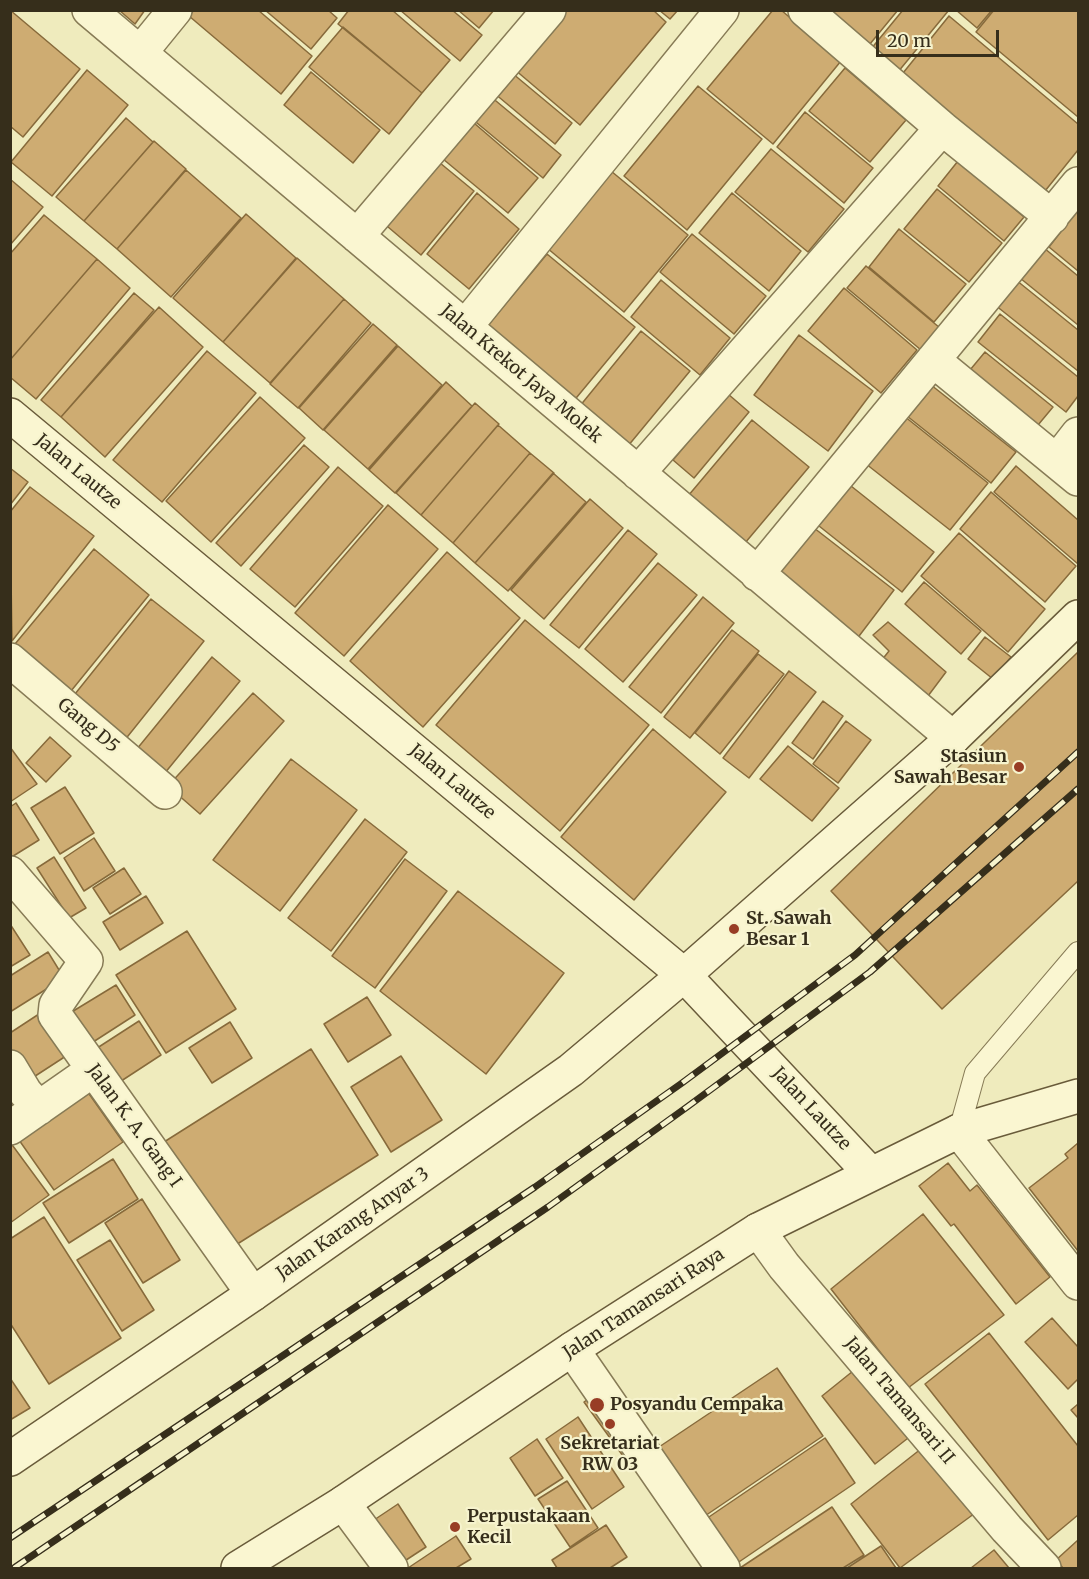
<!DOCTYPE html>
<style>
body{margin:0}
#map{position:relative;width:1089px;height:1579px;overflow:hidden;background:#efebbd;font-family:Merriweather,serif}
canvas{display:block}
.frame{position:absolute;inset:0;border:12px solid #362e1b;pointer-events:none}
.scale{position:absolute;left:876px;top:30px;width:123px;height:27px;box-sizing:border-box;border:3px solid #362e1b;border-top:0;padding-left:8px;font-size:18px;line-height:21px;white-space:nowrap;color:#362e1b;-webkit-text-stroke:4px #f6f3cd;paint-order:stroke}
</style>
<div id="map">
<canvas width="1089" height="1579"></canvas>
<div class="frame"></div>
<div class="scale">20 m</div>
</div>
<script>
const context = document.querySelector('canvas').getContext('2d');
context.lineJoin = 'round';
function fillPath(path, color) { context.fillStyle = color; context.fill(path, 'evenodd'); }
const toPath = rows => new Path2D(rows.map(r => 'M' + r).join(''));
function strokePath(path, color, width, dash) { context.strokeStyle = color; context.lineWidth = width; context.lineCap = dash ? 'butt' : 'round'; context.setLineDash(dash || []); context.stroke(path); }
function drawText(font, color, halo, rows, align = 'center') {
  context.font = font + ' Merriweather,serif'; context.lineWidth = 4.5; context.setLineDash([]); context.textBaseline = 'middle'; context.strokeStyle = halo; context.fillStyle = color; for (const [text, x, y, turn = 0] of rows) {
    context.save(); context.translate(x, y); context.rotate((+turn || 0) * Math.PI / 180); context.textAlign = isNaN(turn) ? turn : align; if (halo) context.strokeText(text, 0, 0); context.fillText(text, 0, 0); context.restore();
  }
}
const building = toPath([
 [10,10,80,69,23,137,10,126,10,10],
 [119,10,145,10,135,24,119,10],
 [194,10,258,10,312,56,281,94,189,16,194,10],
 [265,10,328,10,337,18,311,49,265,10],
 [349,10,392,10,450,60,422,93,338,24,349,10],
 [400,10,452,10,482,35,460,61,400,10],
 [458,10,494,10,479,28,458,10],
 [562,10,653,10,666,22,580,125,514,69,562,10],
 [659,10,678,10,670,19,659,10],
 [773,10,781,10,841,61,773,144,707,89,773,10],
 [817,10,898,10,865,50,817,10],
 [903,10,949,10,893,78,866,55,903,10],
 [956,10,992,10,977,28,956,10],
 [994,10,1078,10,1078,117,976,32,994,10],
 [949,16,1078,124,1078,150,1041,196,899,78,949,16],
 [343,27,422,93,389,134,309,67,343,27],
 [845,68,906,120,870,162,809,111,845,68],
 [87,70,128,105,52,196,11,162,87,70],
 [311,72,380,130,353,163,284,105,311,72],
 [512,73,572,123,555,144,494,93,512,73],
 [698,86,762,139,687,230,624,176,698,86],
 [490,96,561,155,543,178,471,118,490,96],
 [805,112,873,168,844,203,777,147,805,112],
 [467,117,538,178,508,213,437,154,467,117],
 [126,118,153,142,84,221,56,197,126,118],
 [154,141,186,169,117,249,84,221,154,141],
 [771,149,844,209,808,252,735,192,771,149],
 [434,158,474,191,421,255,381,221,434,158],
 [958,161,1024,217,1004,241,938,186,958,161],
 [605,166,688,235,624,312,541,243,605,166],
 [186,170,241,218,171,297,117,249,186,170],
 [10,179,43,207,10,245,10,179],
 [937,189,1002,243,969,282,904,229,937,189],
 [477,193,519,229,469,289,427,254,477,193],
 [732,193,801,251,769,291,699,233,732,193],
 [1078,209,1078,271,1049,247,1078,209],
 [246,214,296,258,223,342,173,298,246,214],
 [44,215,97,259,10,360,10,254,44,215],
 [899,229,966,284,934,322,869,267,899,229],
 [692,234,766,296,734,334,660,272,692,234],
 [1044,248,1078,276,1078,325,1020,278,1044,248],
 [547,254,635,327,572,403,484,330,547,254],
 [297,258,344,299,270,383,223,342,297,258],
 [97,259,130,288,36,399,10,377,10,360,97,259],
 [866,266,940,328,921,350,847,288,866,266],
 [661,280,730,338,700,375,631,317,661,280],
 [1016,280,1078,330,1078,371,995,305,1016,280],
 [844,288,917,350,881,393,808,331,844,288],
 [134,293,154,310,61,417,41,400,134,293],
 [344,299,371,323,298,408,270,384,344,299],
 [159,307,203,347,105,457,61,417,159,307],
 [1000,314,1078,377,1078,396,1066,412,978,342,1000,314],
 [373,324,397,345,323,430,299,408,373,324],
 [641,331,690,371,623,452,575,412,641,331],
 [799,335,873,391,828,451,754,395,799,335],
 [398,346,442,385,368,469,324,430,398,346],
 [207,351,256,393,162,502,113,460,207,351],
 [985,352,1053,407,1033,431,965,376,985,352],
 [926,381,1016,452,991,483,902,412,926,381],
 [446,382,472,406,395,493,369,470,446,382],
 [728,394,749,412,694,478,673,460,728,394],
 [260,397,305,438,211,542,166,501,260,397],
 [475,403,499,424,421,515,396,493,475,403],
 [899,412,988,483,950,530,861,460,899,412],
 [752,420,809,467,745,543,688,496,752,420],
 [498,425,530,453,453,543,421,515,498,425],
 [304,445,329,467,241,566,216,543,304,445],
 [530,453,554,473,475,563,453,543,530,453],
 [1016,466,1078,520,1078,564,994,492,1016,466],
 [338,467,383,506,295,607,250,569,338,467],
 [10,468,28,482,10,505,10,468],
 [553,473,586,502,508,591,475,563,553,473],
 [846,482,934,552,902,592,814,522,846,482],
 [30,487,94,536,12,641,10,512,30,487],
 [991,492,1076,566,1045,602,960,529,991,492],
 [590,499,623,528,544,619,511,590,590,499],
 [388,505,438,549,344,656,295,613,388,505],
 [805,521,894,590,853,644,764,574,805,521],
 [628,530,657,554,579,648,550,625,628,530],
 [959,533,1045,609,1008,652,921,576,959,533],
 [94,549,149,595,71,691,15,644,94,549],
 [447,552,520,618,423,727,350,661,447,552],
 [658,563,697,595,623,682,585,649,658,563],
 [924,582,981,631,961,654,905,604,924,582],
 [703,597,734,623,661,713,629,687,703,597],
 [151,599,204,641,124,741,71,699,151,599],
 [525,620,649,725,560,831,436,725,525,620],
 [888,622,946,672,925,700,881,661,889,651,873,635,888,622],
 [732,630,759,651,690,738,664,717,732,630],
 [985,637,1011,657,993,679,968,659,985,637],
 [1078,652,1078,881,942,1009,831,891,1078,652],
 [758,654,784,674,720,754,695,733,758,654],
 [212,657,240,681,160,779,132,755,212,657],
 [789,671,816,692,749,778,723,758,789,671],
 [253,693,284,721,200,814,168,786,253,693],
 [823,701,843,716,813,759,792,743,823,701],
 [846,721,871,740,838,783,813,764,846,721],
 [653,729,726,792,634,900,561,837,653,729],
 [50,737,71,756,46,782,26,763,50,737],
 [788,746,839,788,812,821,760,779,788,746],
 [10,747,37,784,10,802,10,747],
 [291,759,357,810,280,911,213,860,291,759],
 [65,787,94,833,60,854,31,808,65,787],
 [16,803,39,840,10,858,10,807,16,803],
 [365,819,407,852,331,951,288,918,365,819],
 [94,838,115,871,84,891,64,858,94,838],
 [54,857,86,908,69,918,37,868,54,857],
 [405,859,447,891,375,988,332,956,405,859],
 [124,868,141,894,110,914,93,888,124,868],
 [458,891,564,973,486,1074,380,991,458,891],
 [146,896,163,923,120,950,103,922,146,896],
 [10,924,30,955,10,967,10,924],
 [187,931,236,1009,166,1053,116,975,187,931],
 [48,952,64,978,10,1012,10,976,48,952],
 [116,985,135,1015,90,1044,70,1013,116,985],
 [367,997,391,1035,348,1062,324,1024,367,997],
 [39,1014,66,1056,26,1082,10,1057,10,1033,39,1014],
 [139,1021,161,1055,112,1087,91,1052,139,1021],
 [230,1022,252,1058,212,1083,189,1048,230,1022],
 [311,1049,378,1155,231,1248,164,1142,311,1049],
 [401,1056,442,1120,391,1152,351,1087,401,1056],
 [80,1081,123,1142,54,1190,12,1130,80,1081],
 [10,1142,49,1195,10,1223,10,1142],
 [1078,1143,1078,1251,1029,1188,1068,1158,1065,1154,1078,1143],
 [113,1159,138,1199,69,1243,43,1203,113,1159],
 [948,1163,970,1191,977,1185,1050,1277,1016,1304,954,1224,951,1226,919,1186,948,1163],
 [142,1199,180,1260,143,1283,105,1223,142,1199],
 [923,1214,1004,1315,908,1388,831,1289,923,1214],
 [44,1217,121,1338,49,1384,10,1323,10,1239,44,1217],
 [110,1240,154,1310,122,1331,77,1260,110,1240],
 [1052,1318,1078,1347,1078,1379,1068,1389,1025,1342,1052,1318],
 [989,1333,1078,1446,1078,1515,1048,1540,925,1384,989,1333],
 [863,1363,917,1431,875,1464,822,1396,863,1363],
 [777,1368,823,1436,696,1522,650,1453,777,1368],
 [10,1378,30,1408,10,1420,10,1378],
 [598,1392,637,1447,623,1456,584,1402,598,1392],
 [1078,1404,1078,1418,1071,1410,1078,1404],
 [578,1417,624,1487,592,1509,546,1439,578,1417],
 [825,1438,855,1483,733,1566,703,1521,825,1438],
 [537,1439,563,1478,535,1496,510,1458,537,1439],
 [931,1441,982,1508,900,1568,851,1504,931,1441],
 [567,1481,598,1528,570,1547,538,1499,567,1481],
 [398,1504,426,1547,400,1564,371,1522,398,1504],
 [832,1507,864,1555,843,1568,740,1568,832,1507],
 [606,1525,627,1557,610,1568,557,1568,552,1560,606,1525],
 [456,1536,471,1559,456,1568,408,1568,456,1536],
 [1078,1540,1078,1568,1063,1568,1056,1560,1078,1540],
 [881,1546,896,1568,847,1568,881,1546],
 [994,1550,1009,1568,971,1568,994,1550]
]);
const lane = toPath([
 [959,1131,975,1073,1078,952]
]);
const street = toPath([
 [89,10,953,738],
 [805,10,942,128,1052,217],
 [140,53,175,10],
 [357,236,549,10],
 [465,327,722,10],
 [933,360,1078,479],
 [1057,461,1078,434],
 [638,473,942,128],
 [757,574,1078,184],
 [10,660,165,792],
 [10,873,86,961,56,1005,55,1015,253,1294],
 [10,1067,25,1092,39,1108],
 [10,1128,93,1070],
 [959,1131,1078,1283],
 [758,1230,784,1266,1007,1529,1044,1568],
 [572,1349,723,1568],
 [343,1503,391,1568]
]);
const secondary = toPath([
 [10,415,684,975,871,1174],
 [10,1459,253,1294,571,1070,684,975,953,738,1078,617],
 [238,1568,343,1503,572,1349,758,1230,959,1131,1078,1096]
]);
const rail = toPath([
 [10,1538,535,1187,682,1083,855,955,1078,752],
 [14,1568,548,1207,687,1107,870,972,1078,789]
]);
const markers = [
 [1019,767,6,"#983d25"],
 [734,929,6,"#983d25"],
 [597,1405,8,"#983d25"],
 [610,1424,6,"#983d25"],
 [455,1527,6,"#983d25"]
];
const streetNames = [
 ["Jalan Krekot Jaya Molek",521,374,40],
 ["Jalan Lautze",78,472,40],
 ["Gang D5",88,726,40],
 ["Jalan Lautze",452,782,40],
 ["Jalan Lautze",811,1109,47],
 ["Jalan K. A. Gang I",134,1126,54],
 ["Jalan Karang Anyar 3",353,1224,-35],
 ["Jalan Tamansari Raya",644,1304,-33],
 ["Jalan Tamansari II",899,1401,50]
];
const poiNames = [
 ["Stasiun",1007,757,"right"],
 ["Sawah Besar",1007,778,"right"],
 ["St. Sawah",746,919],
 ["Besar 1",746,940],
 ["Posyandu Cempaka",610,1405],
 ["Sekretariat",610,1444,"center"],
 ["RW 03",610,1465,"center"],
 ["Perpustakaan",467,1517],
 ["Kecil",467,1538]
];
fillPath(building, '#ceac72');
strokePath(building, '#876a3b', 1.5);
strokePath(lane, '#877b56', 22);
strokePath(street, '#877b56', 36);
strokePath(secondary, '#695b3a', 36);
strokePath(lane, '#faf6d1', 20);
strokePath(street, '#faf6d1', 33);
strokePath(secondary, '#faf6d1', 33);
strokePath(rail, '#362e1b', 7);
strokePath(rail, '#f6f3cd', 4.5, [14]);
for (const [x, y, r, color] of markers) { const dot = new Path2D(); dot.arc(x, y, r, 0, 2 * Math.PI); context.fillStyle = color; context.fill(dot); strokePath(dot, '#f6f3cd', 2); }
drawText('18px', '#362e1b', '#f6f3cd', streetNames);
drawText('bold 18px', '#362e1b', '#f6f3cd', poiNames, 'left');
</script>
